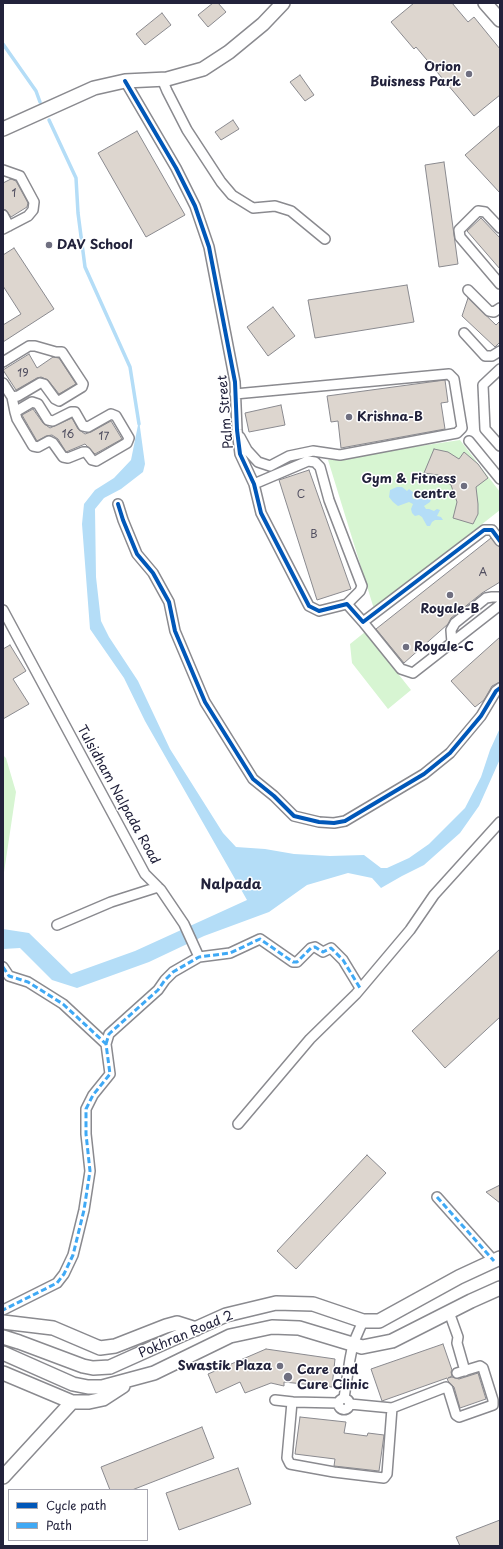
<!DOCTYPE html>
<style>
body{margin:0}
#map{position:relative;width:503px;height:1549px;overflow:hidden;background:#fff;font-family:"Playpen Sans",sans-serif}
canvas{display:block}
.frame{position:absolute;inset:0;border:4px solid #22223b;pointer-events:none}
.legend{position:absolute;left:8px;top:1489px;width:140px;height:52px;box-sizing:border-box;background:#fff;border:1px solid #a7a7b1;margin:0;padding:5px 7px;list-style:none;font-size:12px;color:#22223b}
.legend li{display:flex;align-items:center;gap:8px;height:20px}
.legend b{width:20px;border:1px solid #a7a7b1}
</style>
<div id="map">
<canvas width="503" height="1549"></canvas>
<div class="frame"></div>
<ul class="legend">
<li><b style="height:5px;background:#0057b8"></b>Cycle path</li>
<li><b style="height:5px;background:#3fa9f5"></b>Path</li>
</ul>
</div>
<script>
const context = document.querySelector('canvas').getContext('2d');
context.lineJoin = 'round';
function fillPath(path, color) { context.fillStyle = color; context.fill(path, 'evenodd'); }
const toPath = rows => new Path2D(rows.map(r => 'M' + r).join(''));
function strokePath(path, color, width, dash) { context.strokeStyle = color; context.lineWidth = width; context.lineCap = dash ? 'butt' : 'round'; context.setLineDash(dash || []); context.stroke(path); }
function drawText(font, color, halo, rows, align = 'center') {
  context.font = font + ' "Playpen Sans",sans-serif'; context.lineWidth = 3; context.setLineDash([]); context.textBaseline = 'middle'; context.strokeStyle = halo; context.fillStyle = color; for (const [text, x, y, turn = 0] of rows) {
    context.save(); context.translate(x, y); context.rotate((+turn || 0) * Math.PI / 180); context.textAlign = isNaN(turn) ? turn : align; if (halo) context.strokeText(text, 0, 0); context.fillText(text, 0, 0); context.restore();
  }
}
const green = toPath([
 [460,440,500,492,500,510,374,609,328,460],
 [365,632,411,690,388,709,352,663,350,644],
 [3,755,6,758,16,792,3,879]
]);
const water = toPath([
 [139,420,145,464,143,472,121,489,104,498,95,509,96,577,101,621,109,637,138,681,170,749,223,833,236,847,265,849,294,854,330,856,364,855,381,868,387,868,409,858,429,844,465,808,481,777,490,750,500,728,500,759,479,806,460,833,424,865,402,876,381,888,372,878,348,873,307,885,269,912,204,936,149,962,77,988,52,980,20,948,3,949,3,929,29,933,71,974,135,951,247,900,145,721,124,678,90,629,82,524,84,504,95,490,114,478,131,460],
 [397,487,402,487,407,491,409,489,414,493,412,495,413,499,426,498,429,496,431,499,430,502,424,506,426,509,429,509,434,511,437,509,440,510,437,516,441,517,443,520,435,520,432,522,430,526,427,526,422,517,419,515,415,516,412,513,411,509,413,504,409,502,398,506,393,502,389,497,390,490]
]);
const stream = toPath([
 [3,44,36,91,40,102],
 [49,120,76,178,78,213,85,267,130,367,139,424]
]);
const building = toPath([
 [213,3,218,3,226,12,208,27,198,15,213,3],
 [414,3,452,3,468,22,474,17,500,49,500,95,474,116,416,47,414,49,391,22,414,3],
 [162,13,171,25,145,45,136,34,162,13],
 [300,75,314,95,305,101,290,82,300,75],
 [233,120,239,129,221,140,215,132,233,120],
 [500,125,500,193,465,155,500,125],
 [137,131,185,215,146,237,98,153,137,131],
 [444,162,458,264,439,267,425,165,444,162],
 [11,179,16,181,28,203,27,207,11,217,6,210,3,209,3,183,11,179],
 [481,218,500,238,500,269,467,231,481,218],
 [14,248,54,309,3,342,3,325,21,314,3,286,3,255,14,248],
 [407,285,414,322,315,338,308,300,407,285],
 [468,298,496,325,500,321,500,342,495,347,462,316,468,298],
 [273,307,295,336,268,356,247,327,273,307],
 [29,354,37,368,53,357,59,358,76,384,59,394,48,380,41,377,37,378,16,390,3,370,29,354],
 [445,380,448,402,441,403,445,429,341,448,338,421,331,422,327,396,445,380],
 [281,405,285,425,249,432,245,413,281,405],
 [33,409,43,423,50,428,72,418,78,429,85,434,91,432,111,421,122,439,95,454,85,444,66,452,58,439,52,435,46,436,37,441,22,415,33,409],
 [434,449,448,452,459,459,464,452,478,464,488,478,476,487,478,504,478,514,473,524,453,518,457,502,451,485,438,475,424,473,434,449],
 [309,470,351,589,317,600,279,480,309,470],
 [491,538,500,548,500,582,482,593,451,618,448,624,404,663,376,629,491,538],
 [500,637,500,682,492,686,484,700,475,707,451,681,500,637],
 [10,645,26,671,13,679,29,704,3,719,3,649,10,645],
 [500,949,500,1017,445,1068,412,1031,500,949],
 [367,1155,386,1173,296,1269,277,1251,367,1155],
 [500,1185,500,1203,486,1192,500,1185],
 [443,1344,452,1370,451,1372,452,1376,448,1378,452,1377,459,1379,478,1373,486,1399,460,1408,454,1387,448,1381,447,1378,382,1401,371,1369,443,1344],
 [266,1349,335,1359,332,1387,284,1382,284,1386,271,1383,245,1393,240,1382,216,1393,208,1374,266,1349],
 [300,1417,346,1422,344,1433,367,1436,368,1433,384,1435,379,1471,334,1466,335,1459,295,1454,300,1417],
 [202,1427,214,1458,132,1490,110,1490,101,1467,202,1427],
 [238,1468,251,1504,179,1530,166,1493,238,1468],
 [500,1520,500,1546,460,1546,456,1537,500,1520]
]);
const street = toPath([
 [162,79,167,91,187,130,221,182,232,195,253,208,275,206,291,211,325,239],
 [125,81,176,168,195,206,209,247,235,382,237,430,240,454,254,484,261,513,309,606,319,611,347,604,363,622,484,530,492,530,500,541],
 [3,170,20,176,34,202,33,210,28,216,3,229],
 [3,215,9,226],
 [500,228,485,212,478,211,459,230,460,237,500,284],
 [468,290,489,311,494,312,500,308],
 [464,333,485,356,492,356,500,351],
 [3,362,29,346,35,346,56,352,62,352,83,384,82,387,59,401,55,399,44,384,40,383,18,396,12,397,3,383],
 [500,369,483,385,485,429,500,446],
 [235,394,449,374,454,379,462,428,457,433,340,455,313,451,289,456,270,466,258,462,247,450,240,437],
 [12,397,15,412,17,419,33,446,38,447,49,441,53,443,63,457,68,458,83,452,86,452,92,460,96,461,127,443,129,438,116,416,111,414,88,427,83,426,75,412,71,412,53,421,48,420,38,404,32,402,15,412],
 [469,441,500,479],
 [254,484,308,461,315,462,320,467,329,500,362,586,360,591,347,604],
 [118,504,123,520,137,554,153,573,169,602,175,631,205,702,253,779,274,796,294,816,319,822,334,823,345,821,424,774,450,753,481,716,496,691,500,688],
 [3,610,145,874,161,890,184,924,199,957],
 [363,622,401,669,413,673,500,605],
 [452,643,451,630,455,623,486,598,492,597,500,597],
 [57,925,111,902,158,887],
 [3,967,9,976,28,982,63,1004,106,1044,110,1074,93,1095,86,1109,86,1134,90,1171,84,1210,73,1255,64,1274,57,1283,3,1310],
 [106,1044,109,1034,158,990,165,980,173,972,199,957,230,953,260,939,293,962,297,962,311,948,315,947,323,952,331,948,343,960,360,988],
 [238,1124,310,1039,356,994,410,930,434,895,500,822],
 [437,1197,494,1261],
 [449,1312,458,1337,457,1343,465,1371],
 [344,1398,350,1359,353,1344,363,1321],
 '338.5 1404a5.5 5.5 0 1 1 11 0a5.5 5.5 0 1 1-11 0Z',
 [275,1400,293,1402,338,1403],
 [292,1402,287,1458,290,1464,334,1472,384,1478,387,1474,392,1408],
 [350,1404,392,1408,446,1387,448,1389,456,1415,459,1417,493,1405,493,1400,483,1368,480,1366,457,1373]
]);
const secondary = toPath([
 [485,3,500,20],
 [3,129,94,88,125,81,167,79,203,69,229,52,263,24,283,3],
 [3,1322,53,1328,100,1348,115,1346,166,1326,177,1323,196,1329],
 [3,1337,19,1342,83,1366,93,1368,110,1367,226,1315,276,1303,313,1304,363,1321,379,1321,459,1277,500,1258],
 [3,1353,73,1384,88,1387,102,1387,154,1373,230,1336,272,1327,299,1328,362,1347,392,1341,471,1301,500,1288],
 [3,1373,72,1402,89,1402,103,1399,123,1386],
 [3,1477,72,1402]
]);
const quiet = toPath([
 [3,967,9,976,28,982,63,1004,106,1044,110,1074,93,1095,86,1109,86,1134,90,1171,84,1210,73,1255,64,1274,57,1283,3,1310],
 [106,1044,109,1034,158,990,165,980,173,972,199,957,230,953,260,939,293,962,297,962,311,948,315,947,323,952,331,948,343,960,360,988],
 [437,1197,494,1261]
]);
const cycleway = toPath([
 [125,81,176,168,195,206,209,247,235,382,237,430,240,454,254,484,261,513,309,606,319,611,347,604,363,622,484,530,492,530,500,541],
 [118,504,123,520,137,554,153,573,169,602,175,631,205,702,253,779,274,796,294,816,319,822,334,823,345,821,424,774,450,753,481,716,496,691,500,688]
]);
const markers = [
 [469,74,4,"#6f6f80"],
 [49,245,4,"#6f6f80"],
 [349,417,4,"#6f6f80"],
 [464,486,4,"#6f6f80"],
 [450,595,4,"#6f6f80"],
 [406,647,4,"#6f6f80"],
 [280,1366,4,"#6f6f80"],
 [288,1377,5,"#6f6f80"]
];
const numberNames = [
 ["1",14,194],
 ["19",23,374],
 ["16",68,435],
 ["17",104,437],
 ["C",301,495],
 ["B",314,535],
 ["A",483,573]
];
const poiNames = [
 ["Orion",461,67,"right"],
 ["Buisness Park",461,82,"right"],
 ["DAV School",57,245],
 ["Krishna-B",357,417],
 ["Gym & Fitness",456,479,"right"],
 ["centre",456,494,"right"],
 ["Royale-B",450,609,"center"],
 ["Royale-C",414,647],
 ["Swastik Plaza",272,1366,"right"],
 ["Care and",297,1370],
 ["Cure Clinic",297,1385]
];
const streetNames = [
 ["Palm Street",226,412,-95],
 ["Tulsidham Nalpada Road",118,795,61],
 ["Pokhran Road 2",186,1335,-23]
];
const neighbourhoodNames = [
 ["Nalpada",231,885]
];
fillPath(green, '#d7f5d2');
fillPath(water, '#b4ddf7');
strokePath(stream, '#b4ddf7', 3.5);
fillPath(building, '#ddd6cf');
strokePath(building, '#8a8a8f', 1);
strokePath(street, '#8a8a8f', 12);
strokePath(secondary, '#8a8a8f', 16);
strokePath(street, '#fff', 9);
strokePath(secondary, '#fff', 13);
strokePath(quiet, '#3fa9f5', 3, [6, 3]);
strokePath(cycleway, '#0057b8', 4);
for (const [x, y, r, color] of markers) { const dot = new Path2D(); dot.arc(x, y, r, 0, 2 * Math.PI); context.fillStyle = color; context.fill(dot); strokePath(dot, '#fff', 1.5); }
drawText('11px', '#514f60', null, numberNames);
drawText('bold 13px', '#22223b', '#fff', poiNames, 'left');
drawText('13px', '#22223b', '#fff', streetNames);
drawText('bold 14px', '#22223b', '#fff', neighbourhoodNames);
</script>
